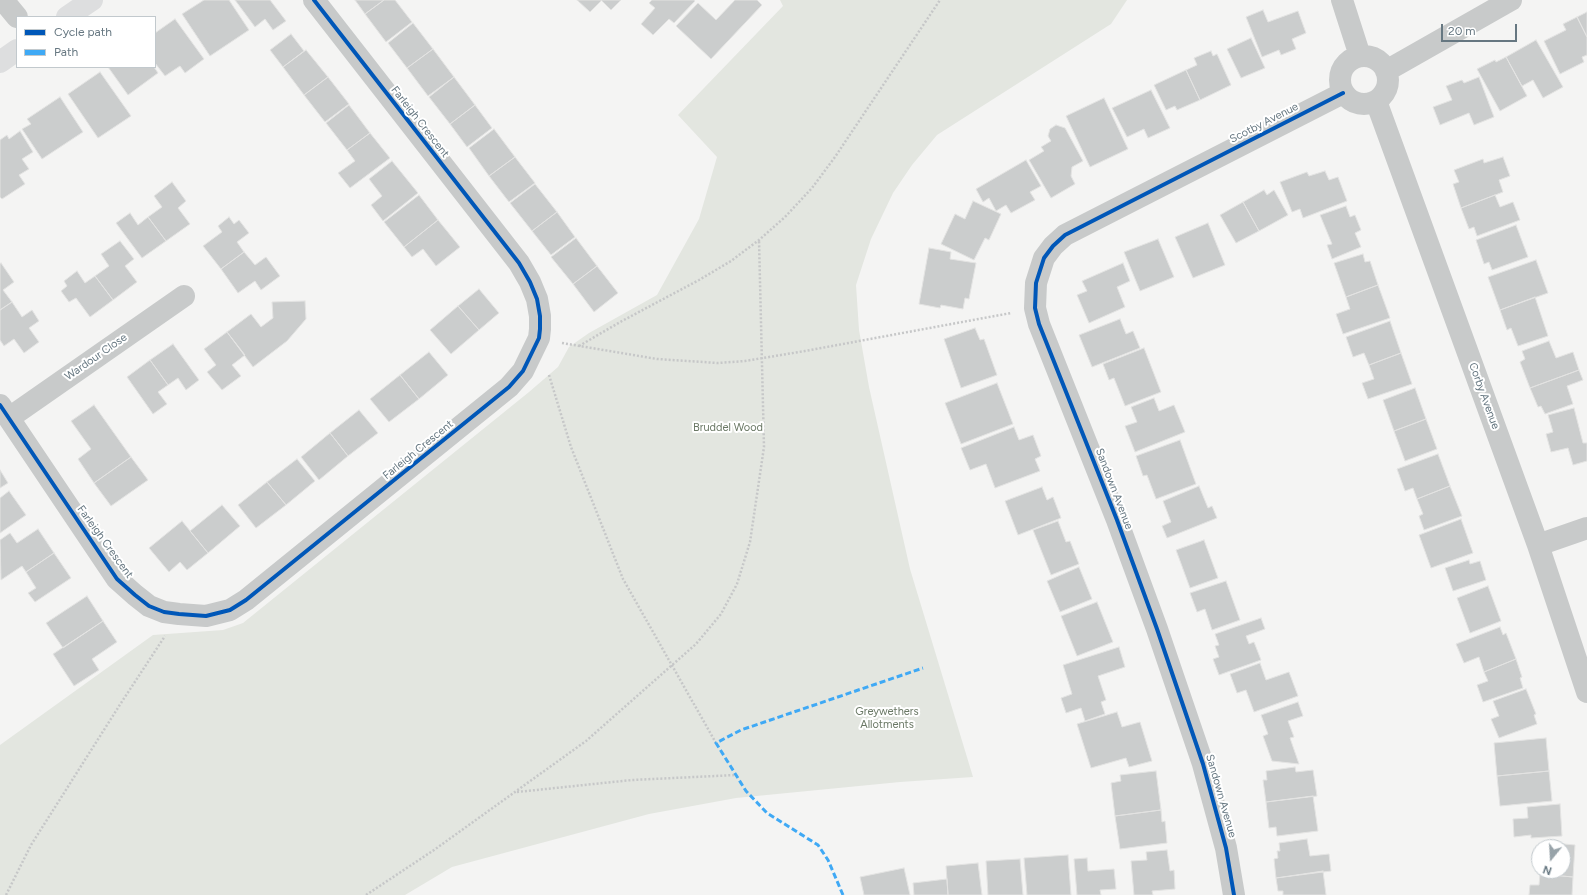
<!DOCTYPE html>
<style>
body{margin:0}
#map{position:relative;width:1587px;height:895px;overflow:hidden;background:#f4f4f3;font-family:Figtree,sans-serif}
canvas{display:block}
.legend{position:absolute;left:16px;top:16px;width:140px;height:52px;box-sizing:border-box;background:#fff;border:1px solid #c2c9cd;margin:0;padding:5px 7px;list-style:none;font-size:12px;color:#667781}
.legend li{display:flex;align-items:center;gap:8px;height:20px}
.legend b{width:20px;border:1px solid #c2c9cd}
.north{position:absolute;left:1531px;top:839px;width:40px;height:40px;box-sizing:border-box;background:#fff;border:1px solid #c2c9cd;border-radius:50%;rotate:198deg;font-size:11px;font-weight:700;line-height:16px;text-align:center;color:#667781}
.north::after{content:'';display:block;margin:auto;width:14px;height:18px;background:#98a3a9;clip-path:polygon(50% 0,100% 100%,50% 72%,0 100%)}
.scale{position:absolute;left:1441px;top:24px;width:76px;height:18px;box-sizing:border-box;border:2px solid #667781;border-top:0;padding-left:5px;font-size:12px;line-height:14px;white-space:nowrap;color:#667781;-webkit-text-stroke:3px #fff;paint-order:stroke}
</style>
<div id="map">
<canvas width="1587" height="895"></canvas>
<ul class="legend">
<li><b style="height:5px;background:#0057b8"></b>Cycle path</li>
<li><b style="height:5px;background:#3fa9f5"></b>Path</li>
</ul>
<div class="north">N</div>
<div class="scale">20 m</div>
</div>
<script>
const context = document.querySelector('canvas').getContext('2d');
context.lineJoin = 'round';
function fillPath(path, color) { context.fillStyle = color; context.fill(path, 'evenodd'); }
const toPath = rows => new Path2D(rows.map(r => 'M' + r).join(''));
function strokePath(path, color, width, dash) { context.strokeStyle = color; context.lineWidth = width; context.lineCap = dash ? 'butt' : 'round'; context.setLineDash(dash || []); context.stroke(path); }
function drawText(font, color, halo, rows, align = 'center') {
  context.font = font + ' Figtree,sans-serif'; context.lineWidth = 4; context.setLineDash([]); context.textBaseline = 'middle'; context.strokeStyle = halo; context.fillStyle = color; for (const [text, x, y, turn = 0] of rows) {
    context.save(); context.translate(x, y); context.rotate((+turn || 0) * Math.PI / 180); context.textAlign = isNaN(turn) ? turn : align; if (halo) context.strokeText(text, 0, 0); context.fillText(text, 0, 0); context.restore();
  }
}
const green = toPath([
 [780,0,1127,0,1111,24,937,135,912,165,893,193,871,239,856,285,859,330,869,387,910,569,973,777,900,782,736,798,649,814,452,867,405,895,0,895,0,745,153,635,223,630,243,623,529,392,558,367,569,347,589,333,657,295,699,219,717,157,678,115,783,6]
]);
const building = toPath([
 [204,0,229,0,249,30,210,56,182,14,204,0],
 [235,0,270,0,286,21,273,30,265,19,255,27,235,0],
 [355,0,384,0,365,14,355,0],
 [384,0,395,0,412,22,386,42,365,14,384,0],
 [577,0,602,0,590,12,577,0],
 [601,0,621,0,611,10,601,0],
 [652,0,694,0,695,1,674,23,669,19,653,35,641,24,655,8,649,3,652,0],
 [735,0,757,0,762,5,711,59,676,26,698,3,716,20,735,0],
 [1263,10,1268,22,1298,11,1306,33,1292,39,1296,49,1281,55,1279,50,1262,57,1246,17,1263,10],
 [1587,12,1587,37,1577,17,1587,12],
 [1577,17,1587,37,1587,55,1582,57,1584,62,1560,74,1544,41,1566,30,1563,24,1577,17],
 [175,19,204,59,185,73,180,66,165,76,155,63,155,33,175,19],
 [413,23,433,49,407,68,388,43,413,23],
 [291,34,304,51,283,67,270,50,291,34],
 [1251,38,1265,68,1241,78,1227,49,1251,38],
 [1536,40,1563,87,1543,98,1533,80,1522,86,1506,57,1536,40],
 [433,49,454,77,428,96,407,68,433,49],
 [306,50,328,77,304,95,283,67,306,50],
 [1211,51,1213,56,1217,54,1231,85,1200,100,1186,70,1197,65,1194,58,1211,51],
 [1506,57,1527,96,1500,111,1477,69,1495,60,1496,62,1506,57],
 [108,67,154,67,158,73,128,95,108,67],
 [1186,70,1200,100,1177,110,1175,106,1166,110,1154,85,1186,70],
 [100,72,131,116,98,138,68,94,100,72],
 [328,77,349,104,325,122,304,95,328,77],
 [454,77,475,105,450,124,429,97,454,77],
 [1479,77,1494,117,1474,125,1469,113,1440,125,1433,107,1452,100,1446,86,1462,80,1464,83,1479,77],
 [1151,90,1170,128,1148,138,1144,129,1127,137,1112,108,1151,90],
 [60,97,83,132,42,159,22,129,31,124,27,119,60,97],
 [1104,98,1128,149,1090,167,1066,116,1104,98],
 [349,105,370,133,347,150,326,123,349,105],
 [475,105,492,128,467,147,450,124,475,105],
 [1056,125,1065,128,1083,161,1072,167,1071,176,1075,184,1051,198,1029,160,1044,151,1041,147,1051,141,1048,136,1050,129,1056,125],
 [494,129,515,157,489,176,469,148,494,129],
 [20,131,33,152,22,159,29,169,19,175,25,184,2,199,0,197,0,140,7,135,9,139,20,131],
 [370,133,390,158,350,188,338,173,355,161,347,150,370,133],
 [515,157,535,183,509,202,489,176,515,157],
 [1503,157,1510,176,1499,180,1503,192,1461,208,1453,184,1459,182,1454,170,1483,159,1484,163,1503,157],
 [1026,160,1041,186,1030,192,1035,200,1011,213,1006,205,996,211,989,198,983,202,976,189,1026,160],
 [392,161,418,193,383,221,371,205,382,196,369,179,392,161],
 [1325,171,1329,180,1338,177,1347,201,1303,218,1300,209,1292,212,1280,182,1307,172,1309,176,1325,171],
 [172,182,186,201,178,208,190,224,166,241,148,217,162,207,154,196,172,182],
 [535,184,557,212,532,231,510,203,535,184],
 [1264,190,1267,195,1274,190,1288,215,1259,231,1243,202,1264,190],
 [419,195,438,220,404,247,384,222,419,195],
 [1495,195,1500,207,1513,202,1520,220,1477,236,1474,227,1469,229,1461,208,1495,195],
 [973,201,1001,214,989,240,985,238,974,260,941,244,955,214,965,219,973,201],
 [1243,202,1259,231,1236,243,1220,215,1243,202],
 [1346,206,1350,217,1355,215,1361,230,1355,233,1361,247,1332,259,1327,245,1332,244,1320,215,1346,206],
 [557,212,575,237,551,255,532,231,557,212],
 [130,213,138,225,148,217,166,241,142,258,116,223,130,213],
 [229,217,234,224,239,220,249,233,237,242,244,252,221,269,203,246,222,232,218,226,229,217],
 [438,220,460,247,436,266,423,249,412,257,404,247,438,220],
 [1208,223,1225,265,1193,278,1175,237,1208,223],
 [1516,225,1528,257,1492,270,1489,262,1484,264,1476,240,1516,225],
 [576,238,597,266,573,284,551,257,576,238],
 [1158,239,1174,277,1140,291,1124,252,1158,239],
 [120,241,134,259,125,266,137,282,113,300,95,276,109,266,101,254,120,241],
 [929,248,951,252,950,259,976,263,969,299,965,298,963,309,941,305,940,308,919,304,929,248],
 [244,252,255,265,266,257,280,276,261,290,255,281,238,293,221,269,244,252],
 [1363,254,1365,262,1370,261,1378,285,1346,297,1334,263,1363,254],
 [1536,260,1548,293,1500,310,1488,277,1536,260],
 [1,263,14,282,3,290,12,302,0,310,0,264,1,263],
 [1123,263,1130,281,1117,287,1125,307,1089,323,1077,295,1087,291,1082,281,1123,263],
 [597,266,618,293,594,312,573,284,597,266],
 [77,271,85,283,95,276,113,300,90,317,76,298,69,302,61,291,67,286,64,281,77,271],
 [1378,285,1390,318,1343,334,1336,314,1350,309,1346,297,1378,285],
 [479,289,499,313,479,330,458,306,479,289],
 [1535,297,1548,336,1518,346,1511,328,1507,330,1500,310,1535,297],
 [305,301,306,319,287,341,253,367,227,332,251,314,261,327,273,318,272,302,305,301],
 [12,302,22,317,32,310,39,321,29,328,39,342,24,353,14,339,4,346,0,340,0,310,12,302],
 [458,306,479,330,451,354,430,330,458,306],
 [1120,319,1126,334,1133,331,1140,348,1092,367,1079,335,1120,319],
 [1390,321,1401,353,1369,365,1364,353,1353,357,1346,337,1390,321],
 [975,328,980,340,984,339,997,375,961,388,944,339,975,328],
 [227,332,245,355,232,365,241,376,222,390,207,372,216,365,204,349,227,332],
 [1549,341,1556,358,1573,352,1579,370,1530,388,1520,362,1525,359,1522,351,1549,341],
 [173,344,199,380,186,390,178,378,168,385,150,360,173,344],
 [1144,348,1161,392,1125,406,1114,378,1109,380,1103,364,1144,348],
 [429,352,448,375,419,399,400,375,429,352],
 [1401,353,1412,384,1368,399,1362,383,1374,379,1369,365,1401,353],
 [150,360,168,385,158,392,167,404,153,414,127,377,150,360],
 [1579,370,1583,380,1567,386,1573,404,1545,414,1541,406,1538,407,1530,388,1579,370],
 [400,375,419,399,389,422,370,399,400,375],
 [997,383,1013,424,961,444,945,403,997,383],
 [1415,388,1426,419,1394,431,1383,400,1415,388],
 [1154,398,1159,411,1174,405,1185,432,1135,452,1125,426,1137,422,1131,407,1154,398],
 [94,405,131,457,94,483,78,459,91,449,71,421,94,405],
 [1574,408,1583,443,1587,443,1587,461,1573,465,1568,448,1551,452,1546,434,1553,432,1548,415,1574,408],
 [359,410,378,433,348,456,330,433,359,410],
 [1426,419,1437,449,1405,461,1394,431,1426,419],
 [1014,427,1019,440,1033,435,1041,456,1035,459,1040,471,995,488,986,464,970,470,961,448,1014,427],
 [330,433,348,456,319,480,301,457,330,433],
 [1180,440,1196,484,1156,499,1147,475,1143,476,1136,456,1180,440],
 [1438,454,1450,486,1417,499,1413,488,1405,491,1397,469,1438,454],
 [131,457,148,480,111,506,94,483,131,457],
 [297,459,315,481,286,505,267,482,297,459],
 [0,470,8,483,0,488,0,470],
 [267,482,286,505,256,528,238,505,267,482],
 [1199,486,1208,508,1212,506,1217,518,1167,538,1162,526,1171,522,1163,501,1199,486],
 [1450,486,1462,516,1424,530,1419,516,1423,514,1417,499,1450,486],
 [1042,487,1047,500,1053,497,1061,518,1018,535,1005,501,1042,487],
 [9,491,26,515,0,533,0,498,9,491],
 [222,505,240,526,208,553,190,531,222,505],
 [1461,519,1473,553,1431,568,1419,535,1461,519],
 [182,521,208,553,187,570,180,562,169,572,149,548,182,521],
 [1058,521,1066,542,1070,541,1079,564,1051,575,1033,530,1058,521],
 [38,529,54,553,26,572,22,566,1,580,0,540,10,533,17,543,38,529],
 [1204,540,1218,578,1190,588,1176,550,1204,540],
 [54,553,71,578,35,602,28,593,36,588,26,572,54,553],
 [1469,560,1470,564,1480,561,1486,580,1453,591,1445,568,1469,560],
 [1079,567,1092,599,1060,612,1047,581,1079,567],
 [1226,581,1240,620,1212,630,1205,609,1197,612,1190,593,1226,581],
 [1488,586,1501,621,1470,633,1457,598,1488,586],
 [87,596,103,621,63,648,46,623,87,596],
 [1097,602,1113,642,1077,656,1061,616,1097,602],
 [1261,618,1265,629,1246,636,1249,644,1254,642,1261,660,1219,675,1213,659,1219,657,1215,646,1219,645,1215,634,1261,618],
 [103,621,117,642,92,659,99,670,74,686,53,654,103,621],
 [1500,627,1503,635,1506,633,1516,659,1484,672,1479,657,1464,663,1456,644,1500,627],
 [1119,647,1125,667,1098,676,1106,700,1101,702,1105,714,1085,721,1081,708,1066,713,1061,698,1072,694,1063,665,1119,647],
 [1516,659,1522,677,1520,678,1523,688,1483,702,1477,685,1488,681,1484,672,1516,659],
 [1260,663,1266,680,1289,672,1298,696,1254,712,1246,690,1237,693,1230,674,1260,663],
 [1526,689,1536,714,1534,715,1537,724,1499,738,1491,719,1499,716,1493,701,1526,689],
 [1298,702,1303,716,1288,721,1294,737,1290,738,1299,764,1272,761,1263,736,1268,734,1261,715,1298,702],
 [1117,712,1122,727,1140,722,1152,761,1129,767,1126,758,1091,768,1077,724,1117,712],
 [1546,738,1549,771,1497,776,1494,743,1546,738],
 [1295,767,1296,772,1313,770,1317,796,1266,802,1263,780,1267,780,1266,771,1295,767],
 [1156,771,1161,810,1115,816,1111,783,1121,781,1120,775,1156,771],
 [1549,771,1552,801,1500,806,1497,776,1549,771],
 [1313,796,1318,831,1277,836,1276,827,1269,828,1266,802,1313,796],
 [1560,804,1562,836,1531,838,1531,835,1514,837,1513,819,1528,818,1527,807,1560,804],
 [1161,810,1162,822,1165,821,1167,843,1120,849,1115,816,1161,810],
 [1307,839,1310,856,1329,854,1331,871,1276,878,1274,859,1278,858,1277,851,1280,851,1279,843,1307,839],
 [1553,843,1575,845,1573,877,1540,874,1540,871,1563,871,1563,847,1553,847,1553,843],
 [1167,850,1170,871,1174,870,1175,889,1152,891,1153,895,1134,895,1131,861,1147,860,1146,852,1167,850],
 [1068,855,1071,895,1027,895,1024,858,1068,855],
 [1087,858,1088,871,1114,869,1116,889,1100,890,1101,895,1077,895,1074,859,1087,858],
 [1020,859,1023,895,988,895,986,861,1020,859],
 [978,863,982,895,948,895,946,866,978,863],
 [904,868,910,895,864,895,860,877,904,868],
 [1323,871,1326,895,1283,895,1283,891,1278,891,1276,878,1323,871],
 [1540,874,1573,877,1572,895,1529,895,1530,885,1539,885,1540,874],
 [947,879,948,895,914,895,913,883,947,879]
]);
const path = toPath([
 [562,343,657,359,718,363,745,361,805,351,1011,313],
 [579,346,622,321,699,280,731,261,759,240,785,217,812,188,835,157,940,0],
 [549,375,571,447,623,579,716,743],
 [517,792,632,780,736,775],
 [6,895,31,845,121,703,165,636],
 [366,895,434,850,586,741,696,644,721,614,737,584,750,542,764,447,759,240]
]);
const street = toPath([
 [3,0,17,17],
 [1342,0,1360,56],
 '1340 80a24 24 0 1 1 48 0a24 24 0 1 1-48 0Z',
 [1386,71,1511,0],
 [1376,101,1538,545,1587,692],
 [0,405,117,579,135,595,149,606,164,612,179,614,206,616,230,610,246,600,509,387,523,371,539,338,540,329,540,316,537,299,530,282,519,263,314,0],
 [9,418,184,296],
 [1538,545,1587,528],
 [1234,895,1226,848,1203,764,1157,629,1117,520,1039,324,1035,308,1036,283,1044,258,1053,246,1065,235,1343,93]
]);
const secondary = toPath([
 [67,17,92,0],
 [0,62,17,50]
]);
const quiet = toPath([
 [843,895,828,860,818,845,767,813,746,791,716,743,741,730,923,668]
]);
const cycleway = toPath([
 [0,405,117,579,135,595,149,606,164,612,179,614,206,616,230,610,246,600,509,387,523,371,539,338,540,329,540,316,537,299,530,282,519,263,314,0],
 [1234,895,1226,848,1203,764,1157,629,1117,520,1039,324,1035,308,1036,283,1044,258,1053,246,1065,235,1343,93]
]);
const streetNames = [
 ["Farleigh Crescent",420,122,52],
 ["Scotby Avenue",1264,123,-27],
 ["Wardour Close",96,357,-35],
 ["Corby Avenue",1484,396,70],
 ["Farleigh Crescent",418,450,-39],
 ["Sandown Avenue",1114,489,69],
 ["Farleigh Crescent",105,542,54],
 ["Sandown Avenue",1221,796,74]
];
const parkNames = [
 ["Bruddel Wood",728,428],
 ["Greywethers",887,712],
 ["Allotments",887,725]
];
fillPath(green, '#e3e6e0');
fillPath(building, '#cbcdcd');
strokePath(building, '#e3e3e2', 1);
strokePath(path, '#c6c7c8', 2.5, [2, 2]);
strokePath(street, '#c8caca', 22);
strokePath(secondary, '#dddedf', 22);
strokePath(quiet, '#3fa9f5', 3, [6, 3]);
strokePath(cycleway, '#0057b8', 4);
drawText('11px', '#667781', '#fff', streetNames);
drawText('11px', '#6a7865', '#fff', parkNames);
</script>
